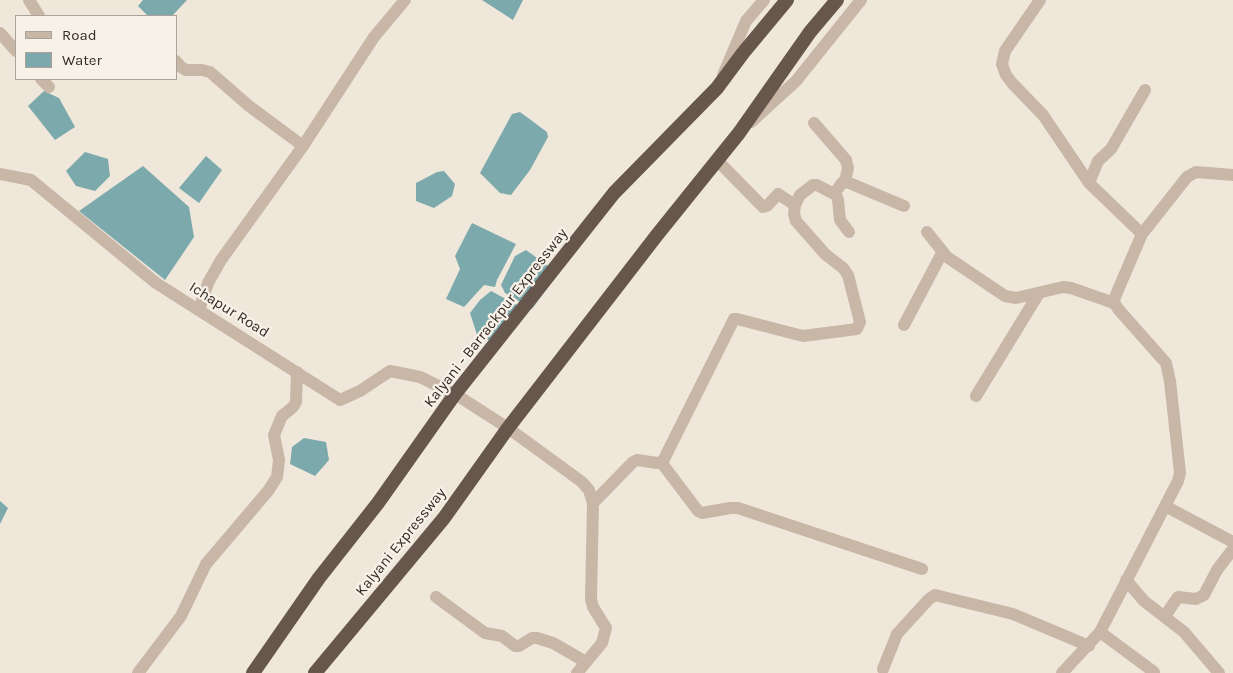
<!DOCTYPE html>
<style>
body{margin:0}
#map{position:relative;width:1233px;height:673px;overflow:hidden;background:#f0e7db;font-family:Karla,sans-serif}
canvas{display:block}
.legend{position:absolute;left:15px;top:15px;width:162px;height:65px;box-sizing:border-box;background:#f8f1e7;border:1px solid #aaa29b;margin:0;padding:6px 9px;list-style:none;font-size:15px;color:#352c28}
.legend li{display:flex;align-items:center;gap:10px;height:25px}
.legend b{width:25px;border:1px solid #aaa29b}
</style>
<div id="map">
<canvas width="1233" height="673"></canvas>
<ul class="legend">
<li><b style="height:6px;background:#c8b7a7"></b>Road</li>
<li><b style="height:14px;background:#7ba9ac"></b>Water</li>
</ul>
</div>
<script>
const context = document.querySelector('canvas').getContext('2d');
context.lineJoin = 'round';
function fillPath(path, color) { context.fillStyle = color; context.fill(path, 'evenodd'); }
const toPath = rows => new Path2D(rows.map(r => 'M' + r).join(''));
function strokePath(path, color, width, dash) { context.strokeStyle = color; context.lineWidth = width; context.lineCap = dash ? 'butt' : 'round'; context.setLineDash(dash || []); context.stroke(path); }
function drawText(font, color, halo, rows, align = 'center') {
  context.font = font + ' Karla,sans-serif'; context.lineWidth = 4.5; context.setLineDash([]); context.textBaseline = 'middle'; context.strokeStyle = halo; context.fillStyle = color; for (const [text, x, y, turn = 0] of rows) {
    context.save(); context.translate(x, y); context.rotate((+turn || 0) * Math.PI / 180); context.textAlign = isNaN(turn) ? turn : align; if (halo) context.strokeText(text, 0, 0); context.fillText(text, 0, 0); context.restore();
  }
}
const water = toPath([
 [143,0,187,0,172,16,148,16,138,6],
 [482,0,523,0,513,20],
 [44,91,59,98,75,127,55,140,28,106],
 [520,112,547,132,548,137,530,170,511,195,500,193,480,173,512,114],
 [85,152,108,159,110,176,95,191,76,186,66,171],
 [206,156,222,170,199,203,179,188],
 [143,166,189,207,194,237,165,280,79,211],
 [444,171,455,184,452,196,434,208,416,201,416,183,437,172],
 [472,223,516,244,497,280,495,287,484,285,464,307,446,299,460,269,455,256],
 [526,250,551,268,557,275,532,309,505,293,501,285,515,256],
 [491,291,517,305,493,342,477,335,470,313,480,300],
 [304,438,326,442,329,460,315,476,290,464,292,447],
 [0,501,8,508,0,524]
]);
const minor = toPath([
 [29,0,39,16],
 [1040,0,1005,51,1002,64,1006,75,1012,83,1043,115,1089,183,1142,234],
 [0,33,16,51],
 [176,61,181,67,186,70,202,70,210,72,249,106,303,146],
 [41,79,49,87],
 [814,123,846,160,848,168,845,181],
 [717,160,763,207,767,206,778,194,795,205],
 [1089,183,1098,161,1111,149,1145,90],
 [834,194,842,183,847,182,904,206],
 [927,232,947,257,1005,296,1016,298,1063,287,1071,288,1114,303],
 [199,310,208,283,221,260,303,146,374,37,405,0],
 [904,325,942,253],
 [976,396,1039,293],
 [508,428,582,482,589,490,593,503,591,599,593,607,606,628,602,643,577,673],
 [661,462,698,511,702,513,730,508,738,508,922,569],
 [593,503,633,462,637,460,657,463,661,462,664,459,734,319,737,319,803,336,857,329,860,322,848,275,843,268,825,254,796,221,794,214,795,205,800,195,813,185,817,185,836,195,838,200,840,220,849,232],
 [1165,506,1233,542],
 [1126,580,1144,601,1184,632,1219,673],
 [436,597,485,633,502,636,515,646,519,646,532,638,537,638,553,643,586,662],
 [1165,616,1178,597,1196,599,1204,595,1217,570,1233,549],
 [1100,632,1154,672],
 [883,669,897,634,929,599,935,595,1013,614,1089,646],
 [138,673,181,616,206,564,268,491,277,477,279,460,274,435,282,416,293,407,296,402,297,372],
 [1062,673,1100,632,1178,481,1180,473,1170,381,1166,363,1119,310,1114,303,1115,297,1142,234,1187,177,1196,172,1233,175]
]);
const tertiary = toPath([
 [723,75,746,21,764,0],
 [751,122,796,81,861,0],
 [0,174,31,180,156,283,340,400,360,391,390,371,420,377,455,394,508,428]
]);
const trunk = toPath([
 [253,673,319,578,378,503,455,394,614,193,717,88,743,53,787,0],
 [315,673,444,518,508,428,657,235,739,133,810,32,837,0]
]);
const streetNames = [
 ["Ichapur Road",229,310,32],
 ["Kalyani - Barrackpur Expressway",496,318,-52],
 ["Kalyani Expressway",401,542,-51]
];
fillPath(water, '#7ba9ac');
strokePath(minor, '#c8b7a7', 12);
strokePath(tertiary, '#c8b7a7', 12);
strokePath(trunk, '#66564c', 14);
drawText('15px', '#352c28', '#f8f1e7', streetNames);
</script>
